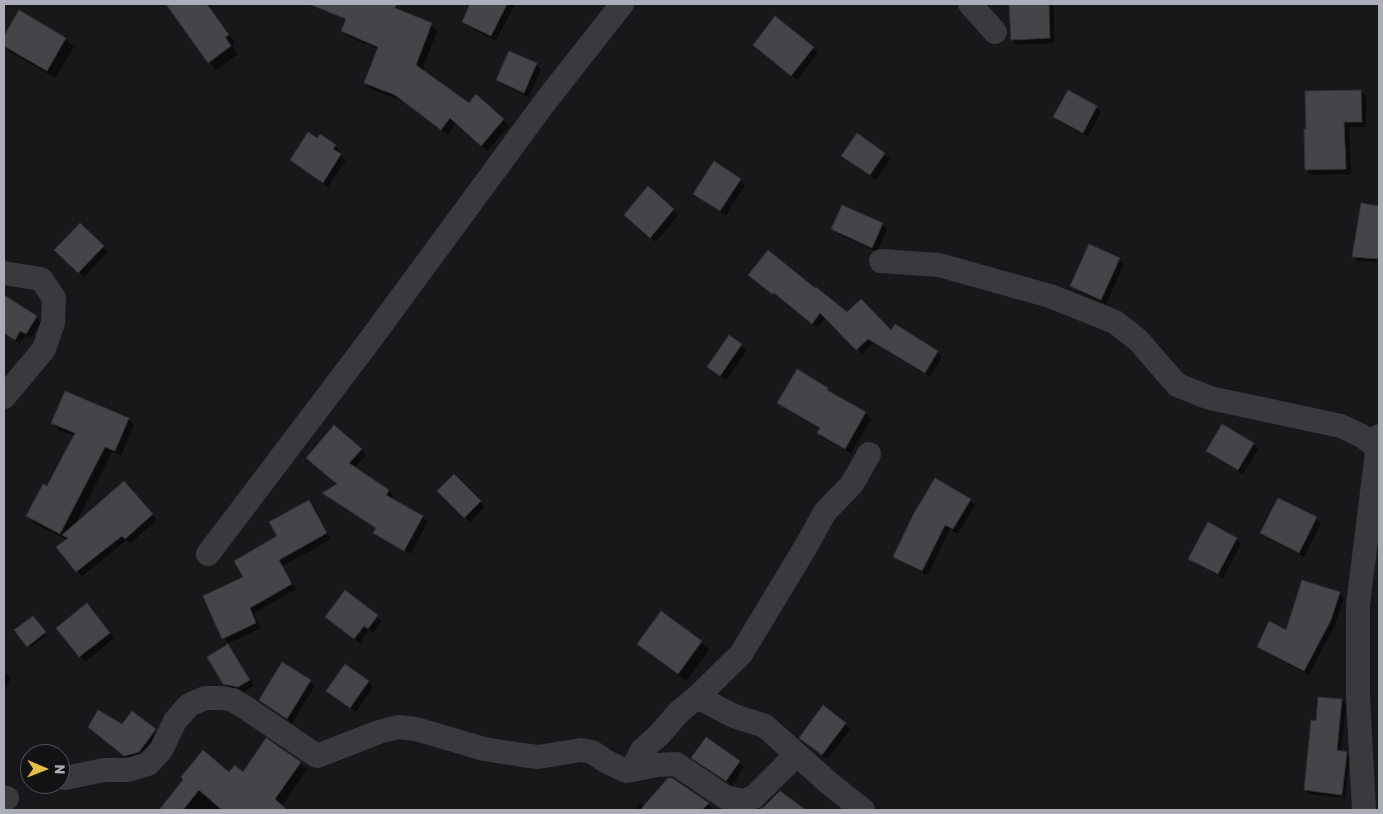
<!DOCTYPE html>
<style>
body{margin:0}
#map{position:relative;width:1383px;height:814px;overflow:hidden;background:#181719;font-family:Rubik,sans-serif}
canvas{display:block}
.frame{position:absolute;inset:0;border:5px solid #abadb8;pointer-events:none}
.north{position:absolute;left:20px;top:744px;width:50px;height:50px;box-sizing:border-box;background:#131214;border:1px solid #505056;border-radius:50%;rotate:91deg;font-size:14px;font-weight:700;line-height:20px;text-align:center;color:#abadb8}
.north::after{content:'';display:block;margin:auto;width:18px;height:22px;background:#e2bf47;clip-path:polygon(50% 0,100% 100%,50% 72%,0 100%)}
</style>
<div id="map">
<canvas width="1383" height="814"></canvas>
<div class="frame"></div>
<div class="north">N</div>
</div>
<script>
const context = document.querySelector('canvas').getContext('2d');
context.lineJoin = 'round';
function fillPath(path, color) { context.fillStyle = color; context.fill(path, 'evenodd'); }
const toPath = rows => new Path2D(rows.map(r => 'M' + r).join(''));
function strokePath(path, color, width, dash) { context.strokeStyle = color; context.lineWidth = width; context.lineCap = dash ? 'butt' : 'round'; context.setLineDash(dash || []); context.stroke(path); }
const shadow = toPath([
 [168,4,208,4,235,43,232,46,238,54,216,70,209,62],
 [343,4,376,4,380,5,380,4,389,4,395,6,402,12,431,25,437,31,422,71,469,105,503,120,509,126,487,151,456,123,448,135,402,101,371,89,365,83,378,49,349,37,343,31,346,22,338,15],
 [472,4,512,4,514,6,496,41,468,26,463,21],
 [1010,4,1053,4,1055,43,1017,45,1012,40],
 [19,12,66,39,74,47,55,78,9,51,4,46,4,39],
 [813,48,818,53,797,80,759,50],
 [536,64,541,70,529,97,503,85,497,80],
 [1360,91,1366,96,1366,127,1349,127,1351,174,1311,175,1306,170],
 [1096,107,1101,112,1088,137,1060,122,1055,117],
 [857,135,890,159,876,180,843,156],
 [318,140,335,146,340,151,338,154,346,160,328,187,291,160],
 [740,180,745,185,726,215,700,198],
 [648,188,678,215,656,242,631,219],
 [1362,205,1379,208,1379,262,1358,261,1353,256],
 [882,224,887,229,877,252,838,234,833,229],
 [80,225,108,252,84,277,56,250],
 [1119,259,1124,264,1106,304,1077,291,1071,286],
 [755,280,848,314,937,352,942,357,930,377,873,343,862,354,826,317,818,328],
 [4,297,36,317,41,322,31,338,26,335,20,344,4,333],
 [729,337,747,350,726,381,709,367],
 [797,371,828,389,832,395,866,413,871,419,851,453,823,438,818,433,820,429,784,408,779,403],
 [128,419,134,425,121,456,112,452,75,525,129,487,157,520,131,543,127,540,82,576,77,571,67,540,34,523,28,516,48,488,75,436,59,430,53,423],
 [1253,444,1258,449,1243,474,1213,456,1207,451],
 [361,450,366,455,354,468,389,491,394,496,391,500,422,517,428,522,410,555,410,553,379,535,379,537,375,533,377,529,324,493,338,485,313,463],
 [454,476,485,507,470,522,439,491],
 [970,500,975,505,958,534,950,529,928,575,900,561,895,556],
 [309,501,314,506,331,539,283,566,296,589,254,613,261,628,229,643,224,638,245,578],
 [1316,518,1321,524,1304,557,1267,538,1262,533],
 [1236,539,1241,544,1223,578,1195,563,1190,558],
 [345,592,382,621,373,633,369,630,360,643,332,622],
 [1339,593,1344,598,1335,625,1309,675,1263,651,1258,647,1287,632],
 [87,605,114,638,85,662,58,628],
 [35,619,47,635,30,648,16,631],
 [701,642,709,650,686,681,646,651,638,644],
 [228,646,233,651,254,685,243,692,230,689,224,684],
 [4,671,11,677,4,693],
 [310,681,315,686,292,723,261,700],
 [368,682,373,687,356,712,328,691],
 [1342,700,1346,705,1341,752,1346,753,1350,757,1345,798,1309,794,1305,790,1317,722],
 [845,724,850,729,827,759,805,743],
 [155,730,159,734,143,756,130,760,94,731],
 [693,758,739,762,744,767,732,785],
 [300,763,307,770,281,807,285,810,160,810,185,780,229,773,243,774],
 [640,803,645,806,708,804,713,809,711,810,634,810]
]);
const building = toPath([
 [166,4,207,4,229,35,225,37,231,46,208,63,166,4],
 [309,4,397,4,395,8,432,23,416,65,469,103,476,94,504,119,481,146,450,118,441,130,395,95,364,83,378,47,341,31,346,19,309,4],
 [470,4,507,4,491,36,462,22,470,4],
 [1009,4,1049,4,1050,38,1011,40,1009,4],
 [19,10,66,38,47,71,4,46,4,36,19,10],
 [775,16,814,47,791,76,753,45,775,16],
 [509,51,537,63,524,93,496,80,509,51],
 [1068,90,1097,106,1083,133,1053,117,1068,90],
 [1361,90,1362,122,1344,122,1346,169,1305,170,1304,129,1306,129,1305,91,1361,90],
 [308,132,317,138,320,134,336,145,333,149,341,154,323,183,290,160,308,132],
 [857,133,885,153,870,175,841,156,857,133],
 [714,161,741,179,720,211,693,194,714,161],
 [648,186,674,209,650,238,624,215,648,186],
 [1361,203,1379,206,1379,259,1352,257,1361,203],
 [842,205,883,223,872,248,831,229,842,205],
 [80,223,104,246,78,273,54,250,80,223],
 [1089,244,1120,258,1101,300,1070,286,1089,244],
 [768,250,815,288,816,287,847,312,861,299,891,330,895,324,938,351,925,373,868,339,856,350,820,313,812,324,774,293,772,294,748,275,768,250],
 [4,295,37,316,26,334,20,331,15,340,4,333,4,295],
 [729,335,742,344,720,376,707,367,729,335],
 [797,369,828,388,827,390,866,412,845,449,817,433,820,428,777,403,797,369],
 [65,391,129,418,115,451,105,447,60,534,26,516,43,484,47,486,75,433,51,423,65,391],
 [1222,424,1254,443,1238,470,1206,451,1222,424],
 [334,425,362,449,349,463,389,490,386,495,423,516,404,551,373,533,376,528,322,493,337,484,306,458,334,425],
 [454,474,481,501,464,518,437,491,454,474],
 [935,478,971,499,953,529,945,525,922,571,893,557,913,515,935,478],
 [124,481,153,514,125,539,122,536,76,572,56,547,68,538,62,535,124,481],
 [1278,498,1317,517,1299,553,1260,533,1278,498],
 [309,500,327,533,279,560,292,584,250,608,256,623,222,639,203,596,243,577,234,561,277,536,269,522,309,500],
 [1208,522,1237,538,1218,574,1188,559,1208,522],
 [1302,580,1340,592,1331,620,1304,671,1257,647,1269,621,1286,630,1302,580],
 [345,590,378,615,368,629,364,626,354,639,325,617,345,590],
 [87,603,110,633,79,657,56,628,87,603],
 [661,611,702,641,678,674,637,644,661,611],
 [33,616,46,632,27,647,14,630,33,616],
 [228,644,250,680,238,687,223,684,207,657,228,644],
 [282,662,311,680,287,719,259,700,282,662],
 [345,664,369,681,350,708,326,691,345,664],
 [1318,697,1342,699,1337,750,1347,752,1342,795,1304,790,1311,720,1316,721,1318,697],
 [823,705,846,723,822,755,799,738,823,705],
 [98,710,122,724,132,711,156,729,139,752,124,756,88,727,98,710],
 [706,737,740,761,726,781,691,758,706,737],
 [266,738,301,762,275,799,287,810,222,810,199,790,183,810,159,810,183,780,181,777,203,750,229,772,235,765,243,772,266,738],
 [668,778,672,778,709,803,702,810,640,810,668,778],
 [780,791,806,810,758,810,764,807,780,791]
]);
const minor = toPath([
 [970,4,995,32],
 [881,261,939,265,1050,296,1115,322,1138,340,1177,385,1210,398,1341,426,1362,436,1378,448],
 [4,273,41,279,54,298,53,323,44,349,4,397],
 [208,554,370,340,545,102,622,4],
 [697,697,741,654,805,548,825,512,852,484,869,454],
 [632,770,642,750,658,736,679,712,697,697,734,716,765,726,830,784,863,810],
 [65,778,104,770,128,770,148,764,161,750,175,721,189,705,205,698,222,698,233,700,246,708,317,756,379,732,398,727,416,729,484,749,522,755,538,757,581,750,592,752,607,762,626,771,658,765,676,764,725,797,743,801,754,797,787,764,794,752],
 [4,801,7,798],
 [1364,810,1358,696,1358,605,1379,436]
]);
fillPath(shadow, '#0007');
fillPath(building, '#454549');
strokePath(building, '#323235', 1);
strokePath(minor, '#39393e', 24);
</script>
